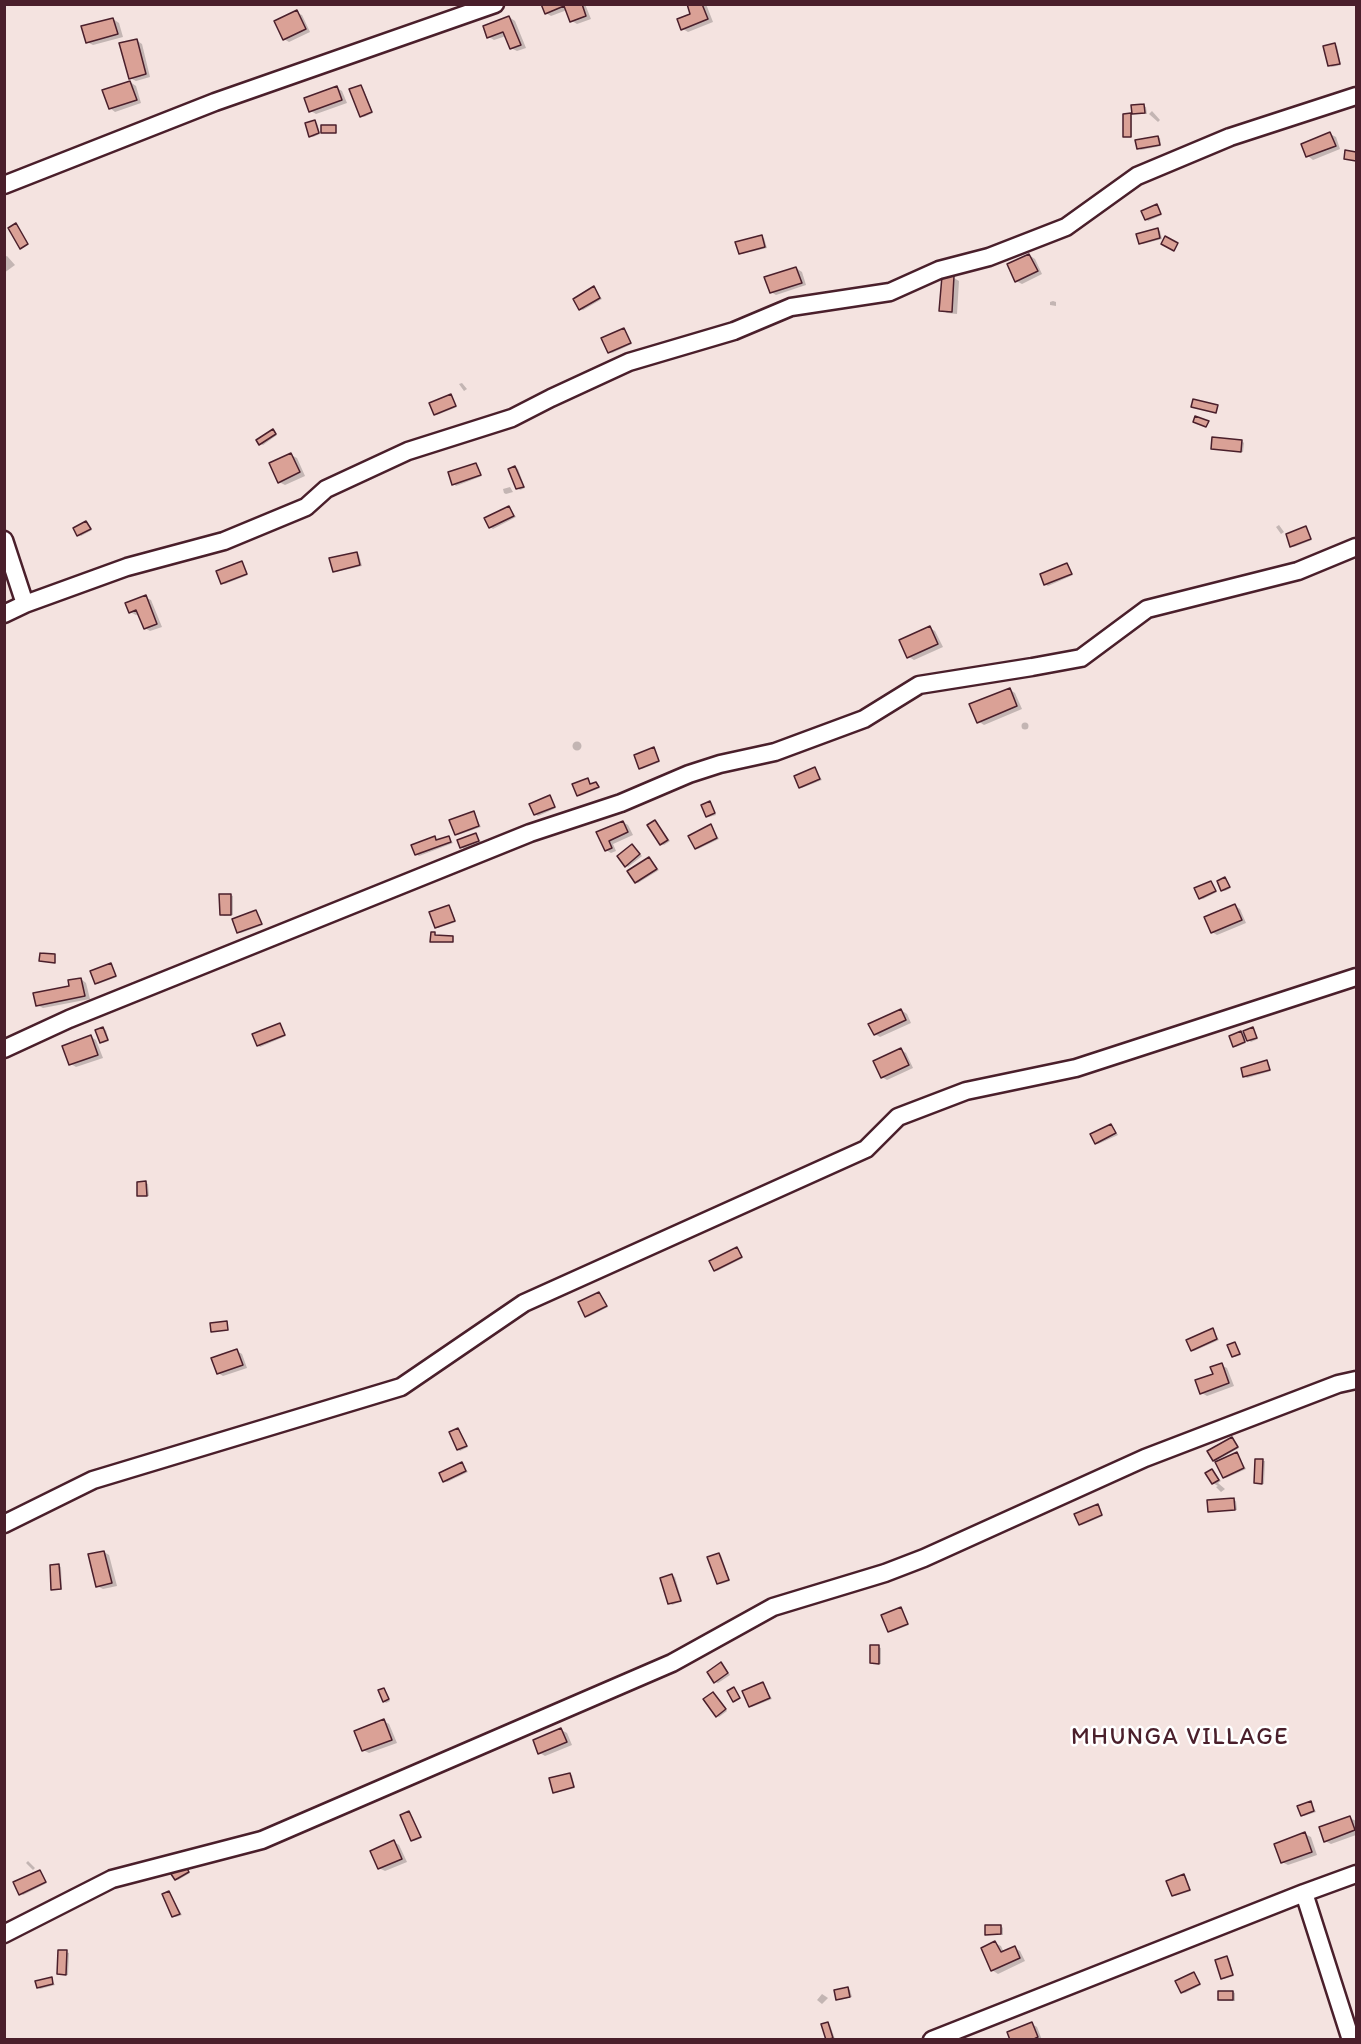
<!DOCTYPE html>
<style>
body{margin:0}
#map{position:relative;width:1361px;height:2044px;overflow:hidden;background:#f4e3e0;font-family:Itim,sans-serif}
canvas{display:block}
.frame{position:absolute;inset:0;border:6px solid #4a1f2b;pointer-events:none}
</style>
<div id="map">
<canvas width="1361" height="2044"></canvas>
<div class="frame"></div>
</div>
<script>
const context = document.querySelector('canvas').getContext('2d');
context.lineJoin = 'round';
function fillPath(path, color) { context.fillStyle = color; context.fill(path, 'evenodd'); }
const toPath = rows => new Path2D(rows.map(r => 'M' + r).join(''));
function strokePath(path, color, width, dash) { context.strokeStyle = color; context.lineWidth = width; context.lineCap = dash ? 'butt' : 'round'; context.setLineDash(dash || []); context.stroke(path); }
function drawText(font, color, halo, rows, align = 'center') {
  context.font = font + ' Itim,sans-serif'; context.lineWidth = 5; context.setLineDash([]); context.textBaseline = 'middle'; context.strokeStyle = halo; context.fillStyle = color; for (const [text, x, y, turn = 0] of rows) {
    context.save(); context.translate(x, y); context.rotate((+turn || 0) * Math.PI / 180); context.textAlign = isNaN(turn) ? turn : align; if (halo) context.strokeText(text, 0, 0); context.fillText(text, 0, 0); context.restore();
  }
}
const shadow = toPath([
 [543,4,585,4,591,19,577,24,572,21,567,10,551,16,546,13],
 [688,4,706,4,713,22,688,32,683,29,692,14],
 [296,12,302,15,310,32,289,42,284,39],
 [509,17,515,21,526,48,517,51,511,48,506,36,494,40,489,37],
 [113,19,119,23,123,37,93,45,87,42],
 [136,40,142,44,150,77,136,81,130,78],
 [1335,45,1337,46,1341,65,1332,67,1329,65],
 [130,82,136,86,141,103,115,112,110,108],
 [361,87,363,88,373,113,364,117,362,116],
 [337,88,342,91,347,103,316,114,311,111],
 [1144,106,1146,107,1147,114,1133,114],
 [1152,111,1160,120,1158,122,1149,114],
 [1130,115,1132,116,1132,137,1127,137,1124,136],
 [314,122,317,123,320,134,313,137,310,136],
 [1330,134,1336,137,1340,149,1313,160,1308,156],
 [1158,137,1160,138,1161,146,1141,150,1138,148],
 [1157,206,1162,215,1148,221,1146,219],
 [1157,230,1160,231,1162,239,1143,244,1141,243],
 [762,237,764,238,767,248,742,254,740,253],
 [1029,255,1035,259,1042,274,1022,284,1016,281],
 [7,256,15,265,4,273,4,257],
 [796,268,802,272,806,285,776,295,771,292],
 [954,278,959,281,957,314,947,313,941,310],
 [594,288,602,299,583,310,580,309],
 [1053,301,1056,302,1056,306,1050,305,1050,302],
 [624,330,632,344,612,353,609,352],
 [462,383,467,389,464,391,459,384],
 [451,396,457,407,437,415,435,414],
 [273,431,277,435,263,445,260,444],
 [1242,441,1244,443,1243,452,1213,448],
 [291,455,297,458,305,476,285,485,279,482],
 [476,464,482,476,456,486,454,484],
 [515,467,518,469,525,488,520,490,518,488],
 [510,487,513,492,506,494,504,493,503,489],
 [509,507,516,517,493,529,490,527,486,519],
 [86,523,92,530,81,536,79,535],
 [1279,525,1284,532,1281,534,1276,527],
 [1306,528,1312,540,1294,547,1292,546],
 [356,553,359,555,362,566,336,572,334,571],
 [242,563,248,575,225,584,223,583],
 [1067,565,1073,575,1048,586,1045,584,1042,575],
 [145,597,151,600,162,627,150,631,145,628,139,614,136,615,130,612],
 [930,628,935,631,943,647,914,660,909,657],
 [1009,689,1015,693,1022,709,984,725,978,721],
 '1021.5 726a3.5 3.5 0 1 1 7 0a3.5 3.5 0 1 1-7 0Z',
 '572.5 746a4.5 4.5 0 1 1 9 0a4.5 4.5 0 1 1-9 0Z',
 [653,749,660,762,642,769,640,768],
 [815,769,822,780,802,788,800,786],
 [588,780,592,785,596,783,600,788,580,796,578,795],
 [550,797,556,808,538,816,535,814],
 [710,803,716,815,709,817,707,816],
 [474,813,481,827,458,835,456,834],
 [655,821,670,841,664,845,661,844],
 [623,822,628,825,633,835,613,844,616,851,611,853,606,850,598,833],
 [711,826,719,839,698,849,696,848],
 [476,835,481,842,464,849,461,847],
 [435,838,438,841,449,838,453,843,419,856,416,854],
 [634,847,642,856,628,867,626,865],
 [649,858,659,870,638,883,636,882],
 [1225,879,1231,888,1225,891,1222,890],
 [1211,882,1217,892,1203,899,1201,898],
 [230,895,233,896,233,915,224,916,222,914],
 [449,906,451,908,456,922,438,928,436,927],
 [1235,906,1240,909,1246,923,1217,935,1212,932],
 [256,912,263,925,241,933,238,932],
 [111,965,117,977,98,984,96,983],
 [81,979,86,983,90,999,43,1008,37,1005,71,987],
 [901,1010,907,1014,911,1023,880,1037,875,1034],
 [280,1024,286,1036,260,1047,258,1045],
 [103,1029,106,1030,109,1041,103,1043,101,1042],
 [1253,1029,1258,1039,1251,1042,1245,1038,1246,1043,1236,1047,1234,1046,1241,1033,1247,1036],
 [91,1037,96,1040,103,1058,76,1067,71,1064],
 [901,1050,906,1053,913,1068,887,1080,882,1077],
 [1267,1062,1271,1071,1247,1078,1244,1076],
 [1111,1125,1118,1135,1098,1144,1096,1143],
 [146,1183,148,1184,149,1196,141,1196,139,1195],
 [737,1249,743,1258,717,1271,715,1270],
 [599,1293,608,1307,588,1317,586,1315],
 [1213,1330,1219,1340,1194,1351,1192,1350],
 [1235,1344,1241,1355,1235,1357,1233,1356],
 [237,1351,242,1354,247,1368,223,1376,218,1373],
 [1221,1365,1227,1368,1234,1386,1207,1396,1202,1393],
 [458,1429,468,1447,460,1451,458,1449],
 [1232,1438,1239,1448,1216,1461,1214,1460],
 [1237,1454,1246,1469,1226,1478,1224,1477],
 [1256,1460,1265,1461,1264,1484,1256,1483],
 [462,1464,468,1472,447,1482,445,1481],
 [1212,1471,1221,1481,1218,1483,1225,1489,1221,1492,1216,1487,1218,1486,1213,1483],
 [1234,1500,1236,1501,1237,1510,1210,1511],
 [1097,1506,1103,1516,1082,1525,1080,1524],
 [104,1552,109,1555,117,1586,103,1589,97,1586],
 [719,1554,721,1555,730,1581,721,1584,718,1583],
 [59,1566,61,1567,62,1590,55,1590,53,1589],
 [672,1576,675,1577,682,1601,672,1605,670,1603],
 [900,1609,909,1625,891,1632,889,1631],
 [878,1647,881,1648,881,1664,874,1664,872,1662],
 [723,1665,730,1675,718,1683,715,1682],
 [763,1683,772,1699,752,1707,750,1706],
 [384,1689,390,1701,386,1703,384,1701],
 [715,1695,727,1711,719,1717,717,1716],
 [384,1721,389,1724,397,1743,369,1753,363,1750],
 [561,1730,567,1733,572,1745,545,1756,540,1753],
 [569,1774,572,1775,575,1788,556,1793,554,1792],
 [1311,1803,1316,1812,1304,1816,1302,1815],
 [409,1813,422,1838,414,1841,412,1840],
 [1350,1818,1356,1821,1356,1835,1331,1844,1325,1841],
 [1305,1834,1311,1837,1317,1855,1288,1865,1282,1862],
 [394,1842,399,1845,407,1862,385,1871,379,1868],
 [28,1861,35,1868,33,1870,26,1863],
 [185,1867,190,1873,178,1880,176,1879],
 [40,1872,47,1883,23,1895,20,1893],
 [1184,1876,1186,1877,1191,1891,1175,1896,1173,1895],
 [169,1892,182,1915,176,1917,173,1916],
 [1001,1926,1003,1928,1003,1935,987,1934],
 [995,1943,1001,1946,1004,1953,1015,1948,1020,1951,1025,1961,998,1974,992,1970],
 [66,1952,69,1953,68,1975,61,1975,59,1973],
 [1227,1958,1229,1959,1234,1976,1224,1979,1222,1978],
 [1194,1973,1201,1985,1185,1993,1182,1992],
 [51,1979,55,1985,40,1989,38,1987],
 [848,1989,850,1990,852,1997,839,2000,837,1999],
 [1219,1992,1233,1992,1235,1993,1235,2001,1221,2001,1219,2000],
 [822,1994,828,1998,822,2004,817,2000],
 [828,2024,830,2025,835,2039,828,2040],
 [1032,2024,1037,2027,1042,2040,1011,2040]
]);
const building = toPath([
 [541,4,582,4,586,16,570,22,564,6,545,14,541,4],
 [687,4,702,4,708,19,681,30,677,19,690,14,687,4],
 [297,10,306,29,283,40,274,21,297,10],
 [509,16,521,45,510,49,503,32,487,38,483,26,509,16],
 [113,18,118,34,86,43,81,26,113,18],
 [137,39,146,74,129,79,119,43,137,39],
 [1335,43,1340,64,1328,66,1323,46,1335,43],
 [130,81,137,100,109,109,102,90,130,81],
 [361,85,372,112,360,117,349,89,361,85],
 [337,86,342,100,309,112,304,98,337,86],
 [1144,104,1145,113,1132,114,1131,105,1144,104],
 [1131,113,1131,137,1123,137,1123,114,1131,113],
 [315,120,319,133,309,137,305,123,315,120],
 [321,125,336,125,336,133,321,133,321,125],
 [1330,132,1336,146,1306,157,1301,144,1330,132],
 [1158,136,1160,145,1137,149,1135,140,1158,136],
 [1345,150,1356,152,1356,161,1344,159,1345,150],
 [1157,204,1161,214,1145,220,1141,211,1157,204],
 [16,223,28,244,20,249,8,228,16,223],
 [1158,228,1160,238,1139,244,1136,234,1158,228],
 [762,235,765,247,739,254,735,242,762,235],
 [1165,236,1178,243,1174,251,1161,244,1165,236],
 [1029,254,1038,271,1015,282,1007,264,1029,254],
 [796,267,802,283,770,293,764,277,796,267],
 [942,276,954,276,952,312,939,311,942,276],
 [594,286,600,298,579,310,573,299,594,286],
 [624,328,631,343,608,353,601,338,624,328],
 [451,394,456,406,434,415,429,403,451,394],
 [1193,399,1218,405,1216,413,1191,407,1193,399],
 [1195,416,1209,421,1206,427,1193,422,1195,416],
 [273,429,276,434,259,445,256,440,273,429],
 [1212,437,1242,440,1241,452,1211,449,1212,437],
 [291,453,300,472,278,483,269,463,291,453],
 [476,463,481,475,452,485,448,472,476,463],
 [515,466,524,487,516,489,508,469,515,466],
 [509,506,514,516,489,528,484,518,509,506],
 [86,521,91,529,77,536,73,528,86,521],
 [1306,526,1311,539,1290,547,1286,534,1306,526],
 [357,552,360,565,333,572,329,558,357,552],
 [242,561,247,574,221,584,216,571,242,561],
 [1067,563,1072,574,1044,585,1040,574,1067,563],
 [146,595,157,624,144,629,136,610,129,613,125,603,146,595],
 [930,626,938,644,907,658,899,640,930,626],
 [1010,688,1017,706,977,723,969,704,1010,688],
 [654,747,659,761,639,769,634,755,654,747],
 [815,767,820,779,799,788,794,776,815,767],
 [588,778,590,784,596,782,599,787,577,796,572,784,588,778],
 [550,795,555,807,534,815,529,804,550,795],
 [710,801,715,813,706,817,701,805,710,801],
 [474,811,479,826,455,835,449,820,474,811],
 [655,820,668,840,660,845,647,825,655,820],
 [623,821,628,832,609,841,612,848,605,851,596,832,623,821],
 [711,824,717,838,695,849,688,836,711,824],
 [476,833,479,841,460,848,457,840,476,833],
 [435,836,436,840,449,836,451,842,415,855,411,845,435,836],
 [632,844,640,854,625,867,617,856,632,844],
 [649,857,657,869,635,883,627,871,649,857],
 [1225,877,1230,887,1221,891,1217,881,1225,877],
 [1211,881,1216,891,1199,899,1194,888,1211,881],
 [219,894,231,894,231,915,220,915,219,894],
 [1235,904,1242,920,1211,933,1204,917,1235,904],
 [449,905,455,921,435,928,429,912,449,905],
 [256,910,262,924,237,933,232,919,256,910],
 [431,932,435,932,435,935,453,936,453,942,430,942,431,932],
 [40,953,55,954,55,963,39,961,40,953],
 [111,963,116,976,95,984,90,971,111,963],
 [81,978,85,996,36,1006,33,993,69,986,68,980,81,978],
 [901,1009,906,1020,874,1035,868,1024,901,1009],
 [280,1023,285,1035,257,1046,252,1034,280,1023],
 [103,1027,108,1040,100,1043,95,1030,103,1027],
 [1253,1027,1257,1038,1247,1041,1243,1031,1253,1027],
 [1241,1031,1245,1042,1233,1047,1229,1036,1241,1031],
 [91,1035,98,1055,69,1065,62,1046,91,1035],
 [901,1048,909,1065,881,1078,873,1061,901,1048],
 [1267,1060,1270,1070,1243,1077,1241,1068,1267,1060],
 [1111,1124,1116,1133,1095,1144,1090,1134,1111,1124],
 [146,1181,147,1196,137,1196,137,1182,146,1181],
 [737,1247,742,1257,714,1271,709,1261,737,1247],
 [599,1292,607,1306,585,1317,578,1302,599,1292],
 [227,1321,228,1330,211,1332,210,1323,227,1321],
 [1213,1328,1217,1339,1191,1351,1186,1340,1213,1328],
 [1235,1342,1240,1354,1232,1357,1227,1345,1235,1342],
 [237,1349,243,1365,217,1374,211,1358,237,1349],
 [1222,1363,1229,1383,1200,1394,1195,1380,1213,1374,1210,1367,1222,1363],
 [458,1428,467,1446,457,1450,449,1432,458,1428],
 [1232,1437,1238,1447,1213,1461,1207,1451,1232,1437],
 [1237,1452,1244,1468,1223,1478,1215,1462,1237,1452],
 [1255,1459,1263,1459,1262,1484,1254,1483,1255,1459],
 [462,1462,466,1471,443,1482,439,1473,462,1462],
 [1212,1469,1219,1480,1212,1484,1205,1473,1212,1469],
 [1234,1498,1235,1510,1208,1512,1207,1500,1234,1498],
 [1098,1504,1102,1515,1079,1525,1074,1514,1098,1504],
 [104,1551,112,1583,96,1587,88,1554,104,1551],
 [719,1553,729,1580,717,1584,707,1557,719,1553],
 [59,1564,61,1589,51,1590,50,1565,59,1564],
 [672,1574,681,1601,668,1604,660,1578,672,1574],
 [901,1607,908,1624,888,1632,881,1615,901,1607],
 [870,1645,879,1645,879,1664,870,1663,870,1645],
 [721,1662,728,1673,714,1683,707,1672,721,1662],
 [763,1682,770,1698,749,1707,742,1691,763,1682],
 [734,1687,740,1698,733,1702,727,1691,734,1687],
 [384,1688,389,1699,383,1702,378,1690,384,1688],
 [713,1692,726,1709,716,1717,703,1699,713,1692],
 [384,1719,392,1740,362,1751,354,1731,384,1719],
 [561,1728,567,1742,538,1754,533,1740,561,1728],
 [570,1773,574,1787,553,1793,549,1778,570,1773],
 [1311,1801,1314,1811,1301,1816,1297,1806,1311,1801],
 [409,1811,421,1837,411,1841,400,1815,409,1811],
 [1350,1816,1355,1830,1324,1842,1319,1827,1350,1816],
 [1305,1832,1312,1852,1281,1863,1274,1844,1305,1832],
 [394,1840,402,1859,378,1869,370,1851,394,1840],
 [185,1865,189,1872,175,1880,171,1874,185,1865],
 [40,1870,46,1882,19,1895,13,1882,40,1870],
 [1184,1874,1190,1890,1172,1896,1166,1881,1184,1874],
 [169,1891,180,1914,172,1917,162,1894,169,1891],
 [985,1925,1001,1925,1001,1934,985,1935,985,1925],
 [995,1941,1001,1952,1015,1946,1020,1958,991,1971,981,1948,995,1941],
 [58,1950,67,1950,66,1975,57,1974,58,1950],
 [1227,1956,1233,1975,1221,1979,1215,1960,1227,1956],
 [1194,1972,1200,1984,1181,1993,1175,1981,1194,1972],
 [52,1977,53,1984,37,1988,35,1981,52,1977],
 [848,1987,850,1997,836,2000,834,1990,848,1987],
 [1218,1991,1233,1991,1233,2000,1218,2000,1218,1991],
 [828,2022,833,2038,826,2040,821,2024,828,2022],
 [1032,2022,1038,2037,1032,2040,1010,2040,1007,2032,1032,2022]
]);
const minor = toPath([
 [4,185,215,102,495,4],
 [4,540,25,604],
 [4,614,25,604,127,567,224,541,306,507,326,489,408,451,512,418,551,398,629,362,734,331,791,307,890,292,939,270,989,257,1066,227,1137,176,1230,137,1356,96],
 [4,1049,69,1019,530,833,621,803,689,774,720,764,775,752,864,719,919,685,1032,667,1081,658,1147,609,1298,571,1356,547],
 [4,1524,93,1480,401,1387,524,1303,866,1149,898,1117,966,1091,1076,1068,1356,977],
 [1304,1893,1351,2040],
 [4,1934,112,1879,262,1840,672,1663,773,1607,885,1573,924,1558,1145,1458,1338,1384,1356,1380],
 [932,2040,1304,1893,1356,1874]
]);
const quarterNames = [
 ["MHUNGA VILLAGE",1180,1738]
];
fillPath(shadow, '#0003');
fillPath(building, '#daa196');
strokePath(building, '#4a1f2b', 1.5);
strokePath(minor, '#4a1f2b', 21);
strokePath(minor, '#fff', 16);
context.letterSpacing = '1.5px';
drawText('24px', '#4a1f2b', '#fff', quarterNames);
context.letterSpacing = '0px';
</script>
